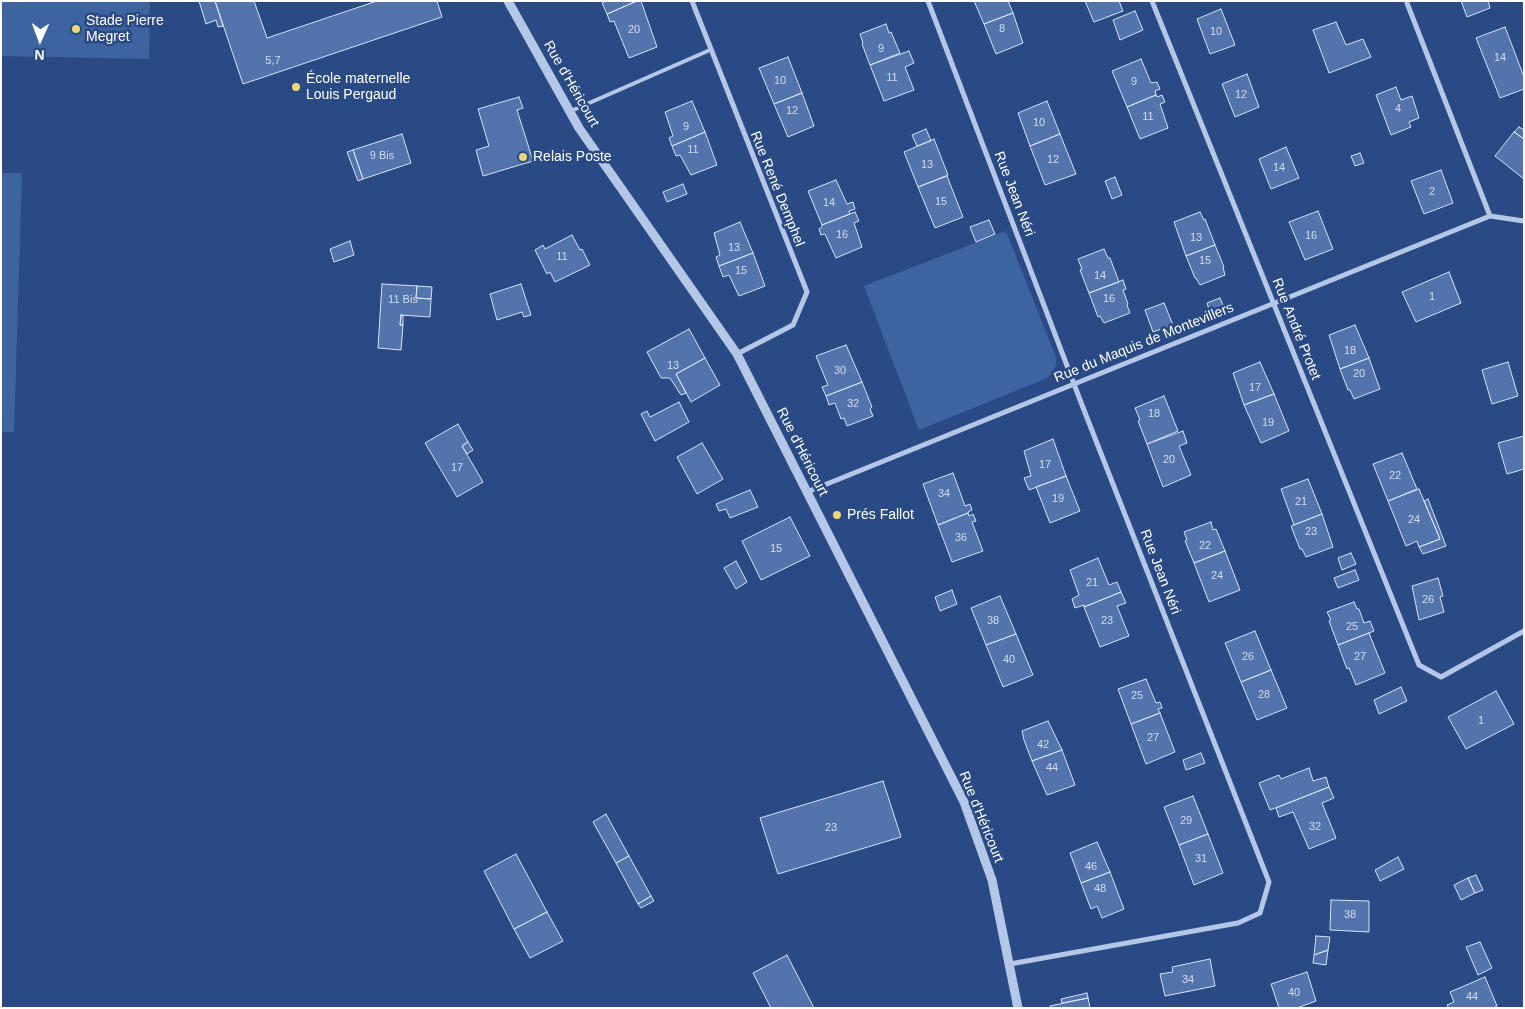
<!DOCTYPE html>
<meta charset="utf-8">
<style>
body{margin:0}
#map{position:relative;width:1525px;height:1009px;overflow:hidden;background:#294a85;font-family:Helvetica,sans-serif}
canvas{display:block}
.frame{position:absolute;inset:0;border:2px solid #fff;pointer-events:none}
.north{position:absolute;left:15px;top:15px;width:50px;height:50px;-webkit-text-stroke:4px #294a85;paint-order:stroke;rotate:182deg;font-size:14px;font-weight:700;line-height:20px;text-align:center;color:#fff}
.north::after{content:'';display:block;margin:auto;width:18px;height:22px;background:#fff;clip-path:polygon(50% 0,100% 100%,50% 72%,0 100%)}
</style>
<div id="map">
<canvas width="1525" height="1009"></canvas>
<div class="frame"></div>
<div class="north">N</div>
</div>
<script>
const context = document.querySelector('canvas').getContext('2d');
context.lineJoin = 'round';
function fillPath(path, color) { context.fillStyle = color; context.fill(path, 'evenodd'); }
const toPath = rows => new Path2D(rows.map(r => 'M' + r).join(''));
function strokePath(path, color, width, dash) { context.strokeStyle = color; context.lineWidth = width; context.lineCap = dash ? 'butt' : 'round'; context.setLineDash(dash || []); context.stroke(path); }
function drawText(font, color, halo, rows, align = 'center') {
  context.font = font + ' Helvetica,sans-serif'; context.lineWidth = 5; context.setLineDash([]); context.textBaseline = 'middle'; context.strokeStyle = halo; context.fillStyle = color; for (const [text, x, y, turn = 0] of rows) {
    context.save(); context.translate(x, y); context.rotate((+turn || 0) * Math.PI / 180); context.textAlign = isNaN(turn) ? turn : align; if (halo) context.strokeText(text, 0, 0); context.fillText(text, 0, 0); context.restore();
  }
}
const green = toPath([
 [1,1,150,1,149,59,1,56],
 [1,173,22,173,14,432,1,432],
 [1006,231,1056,357,1056,365,1051,375,1045,379,919,430,864,286]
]);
const building = toPath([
 [199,1,215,1,223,26,218,27,216,20,206,24,199,1],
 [215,1,254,1,267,38,377,1,437,1,442,17,243,84,215,1],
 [637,1,607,14,602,3,606,1,637,1],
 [637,1,641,1,657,47,629,58,614,21,610,22,607,14,637,1],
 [974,1,1008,1,1013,13,984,24,974,1],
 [1085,1,1119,1,1123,11,1094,22,1085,1],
 [1461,1,1488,1,1490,8,1467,17,1461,1],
 [1221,9,1235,45,1210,54,1197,19,1221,9],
 [1135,11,1143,30,1120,40,1113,20,1135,11],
 [1013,13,1023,43,996,54,984,24,1013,13],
 [1336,22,1346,45,1363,39,1371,57,1329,73,1313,30,1336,22],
 [886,24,889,33,891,32,900,53,870,65,862,44,863,43,860,34,886,24],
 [1505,27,1524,77,1524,89,1500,98,1476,38,1505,27],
 [909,51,914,63,905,67,914,90,884,101,870,65,909,51],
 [788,57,802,93,774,104,759,68,788,57],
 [1141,59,1151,83,1157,82,1160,89,1155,91,1156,95,1127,107,1112,71,1141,59],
 [1247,74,1259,107,1235,117,1222,84,1247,74],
 [1396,87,1401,100,1412,96,1419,118,1409,122,1411,127,1391,135,1376,95,1396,87],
 [802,93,814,126,788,137,774,104,802,93],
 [1156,95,1157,97,1162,95,1165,102,1160,104,1168,128,1140,139,1127,107,1156,95],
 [519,97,523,108,517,110,533,161,483,176,476,150,489,146,478,109,519,97],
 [692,101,705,132,672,146,669,138,673,136,665,112,692,101],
 [1047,101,1060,134,1030,146,1018,113,1047,101],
 [1519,127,1524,130,1524,139,1514,132,1519,127],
 [926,129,931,141,917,146,912,135,926,129],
 [705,132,717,165,691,175,680,155,676,156,672,146,705,132],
 [1514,132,1524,139,1524,179,1495,156,1514,132],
 [402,134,411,163,363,179,353,150,402,134],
 [1060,134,1076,174,1045,185,1030,146,1060,134],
 [934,139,948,175,918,187,904,152,934,139],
 [1286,147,1299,178,1271,189,1259,159,1286,147],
 [353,150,363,179,358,181,347,152,353,150],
 [1360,153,1364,163,1355,166,1351,156,1360,153],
 [1441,170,1453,203,1424,214,1411,181,1441,170],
 [947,176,963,217,935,228,918,187,947,176],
 [1115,177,1122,195,1112,199,1105,181,1115,177],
 [836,180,847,204,853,202,855,209,849,211,850,214,822,225,808,191,836,180],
 [683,184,687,194,667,202,663,192,683,184],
 [1318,211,1333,249,1305,260,1289,222,1318,211],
 [855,212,859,221,854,223,862,247,836,258,825,234,821,235,819,229,822,227,822,225,855,212],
 [1200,212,1204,220,1205,219,1215,245,1186,256,1174,222,1200,212],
 [989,220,995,234,976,242,970,227,989,220],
 [740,222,753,253,719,266,716,257,720,255,714,233,740,222],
 [572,235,580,250,582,249,590,265,555,282,550,272,547,274,535,250,543,245,545,249,572,235],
 [350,241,354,255,334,262,330,249,350,241],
 [1215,245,1224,267,1223,267,1225,275,1200,285,1196,278,1195,278,1186,256,1215,245],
 [1104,249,1108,258,1110,258,1119,282,1089,293,1080,270,1082,269,1078,259,1104,249],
 [753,253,765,286,739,296,729,275,723,277,719,266,753,253],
 [1449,272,1461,303,1416,322,1402,292,1449,272],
 [1123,280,1126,289,1123,290,1128,304,1127,305,1130,313,1104,323,1100,316,1098,317,1089,293,1123,280],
 [382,284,417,286,416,298,431,299,430,317,401,315,400,325,403,325,401,350,378,348,382,284],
 [521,284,531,315,524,317,522,312,497,320,490,294,521,284],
 [417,286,432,287,431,299,416,298,417,286],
 [1220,298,1224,308,1210,313,1207,303,1220,298],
 [1164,303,1173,325,1153,332,1145,310,1164,303],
 [401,315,403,315,403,325,400,325,401,315],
 [1355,325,1369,358,1340,369,1329,335,1355,325],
 [689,329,705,358,676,374,686,393,681,395,670,378,661,378,647,352,689,329],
 [846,345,862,382,826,396,822,387,828,385,816,356,846,345],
 [705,358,720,385,691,402,676,374,705,358],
 [1369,358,1380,389,1354,399,1350,390,1348,390,1340,369,1369,358],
 [1260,362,1274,394,1244,405,1233,373,1260,362],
 [1508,362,1518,396,1492,404,1482,370,1508,362],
 [862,382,872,407,870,409,873,416,847,426,844,418,841,419,835,403,829,405,826,396,862,382],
 [1274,394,1289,431,1261,443,1244,405,1274,394],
 [1164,396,1178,431,1147,444,1138,421,1140,420,1135,408,1164,396],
 [679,402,689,422,655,441,641,414,647,411,650,417,679,402],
 [458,424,468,442,462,446,483,482,457,497,425,443,458,424],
 [1183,431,1187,443,1179,446,1191,475,1163,487,1147,444,1183,431],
 [1524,436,1524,469,1507,474,1498,443,1524,436],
 [1053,439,1066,476,1029,490,1024,478,1031,476,1024,451,1053,439],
 [468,442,473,450,467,454,462,446,468,442],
 [702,443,723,479,697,494,677,457,702,443],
 [1402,453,1417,489,1388,501,1373,464,1402,453],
 [953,473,965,506,970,504,972,510,968,512,968,513,938,525,923,484,953,473],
 [1066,476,1080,511,1050,523,1036,487,1066,476],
 [1308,479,1322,514,1294,525,1281,489,1308,479],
 [1419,489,1440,539,1419,547,1417,541,1406,546,1388,501,1419,489],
 [750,490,758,507,730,518,726,509,719,511,716,504,750,490],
 [1428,499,1446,546,1423,554,1419,547,1440,539,1424,501,1428,499],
 [968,513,969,516,973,514,976,521,972,522,983,551,952,562,938,525,968,513],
 [1322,514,1333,547,1306,557,1302,549,1300,549,1291,526,1322,514],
 [790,517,810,556,761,580,742,541,790,517],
 [1211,522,1213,530,1216,529,1225,551,1194,563,1185,541,1187,540,1184,532,1211,522],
 [1225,551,1240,590,1209,602,1194,563,1225,551],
 [1351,553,1356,564,1342,570,1338,558,1351,553],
 [1098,558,1109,585,1117,582,1121,592,1084,607,1084,605,1075,608,1072,599,1079,595,1070,570,1098,558],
 [736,561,747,582,736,589,724,568,736,561],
 [1355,570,1359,580,1338,588,1334,578,1355,570],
 [1438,578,1443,596,1440,597,1444,612,1419,620,1412,586,1438,578],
 [952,590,957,604,940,611,935,597,952,590],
 [1121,592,1126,603,1117,606,1129,636,1100,647,1084,607,1121,592],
 [1000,596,1016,634,986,645,971,608,1000,596],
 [1354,602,1357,609,1359,609,1364,623,1370,621,1374,631,1338,645,1329,621,1331,620,1327,612,1354,602],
 [1255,631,1271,670,1241,682,1225,643,1255,631],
 [1369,633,1385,673,1356,685,1349,668,1347,669,1338,645,1369,633],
 [1016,634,1033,675,1003,687,986,645,1016,634],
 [1271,670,1287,708,1257,720,1241,682,1271,670],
 [1146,679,1156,703,1160,702,1162,708,1158,709,1160,713,1131,724,1118,689,1146,679],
 [1401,687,1407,701,1379,714,1374,700,1401,687],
 [1496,691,1514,724,1466,749,1448,717,1496,691],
 [1160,713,1175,752,1146,764,1131,724,1160,713],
 [1048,721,1062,750,1032,761,1024,740,1022,731,1048,721],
 [1062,750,1075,785,1047,795,1032,761,1062,750],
 [1201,753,1205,763,1186,770,1183,760,1201,753],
 [1309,768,1313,781,1326,777,1329,787,1270,810,1259,783,1279,775,1281,779,1309,768],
 [883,781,901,837,778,874,760,818,883,781],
 [1329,787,1334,798,1322,803,1336,838,1309,849,1293,812,1279,817,1276,808,1329,787],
 [1193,796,1208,834,1179,845,1164,807,1193,796],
 [606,814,629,856,616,863,593,822,606,814],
 [1208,834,1223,873,1194,885,1179,845,1208,834],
 [1097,842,1110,872,1081,883,1070,853,1097,842],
 [516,854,547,912,514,929,484,871,516,854],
 [629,856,651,896,638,904,616,863,629,856],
 [1398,857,1404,869,1380,881,1375,870,1398,857],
 [1110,872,1124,909,1102,918,1097,906,1091,909,1081,883,1110,872],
 [1476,875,1483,890,1475,893,1468,878,1476,875],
 [1468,878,1475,893,1461,900,1454,885,1468,878],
 [651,896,654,901,641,908,638,904,651,896],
 [1331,900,1369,901,1369,932,1330,930,1331,900],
 [547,912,563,941,530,958,514,929,547,912],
 [1316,936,1330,937,1328,950,1314,955,1316,936],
 [1480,942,1492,968,1478,975,1466,947,1480,942],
 [1328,950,1326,965,1313,963,1314,955,1328,950],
 [787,955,814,1008,771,1008,753,973,787,955],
 [1210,959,1215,986,1165,996,1160,974,1173,972,1172,967,1210,959],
 [1307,972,1316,1001,1297,1008,1279,1008,1271,984,1307,972],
 [1485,977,1497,1006,1493,1008,1449,1008,1447,1005,1454,1002,1450,992,1485,977],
 [1087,993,1088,998,1062,1003,1061,999,1087,993],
 [1088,998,1090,1008,1050,1008,1050,1006,1088,998]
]);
const service = toPath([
 [571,111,710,50]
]);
const minor = toPath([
 [692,1,807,292,793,325,737,354],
 [928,1,1082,405,1269,882,1260,913,1238,923,1010,964],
 [1152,1,1419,665,1441,677,1524,631],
 [1407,3,1490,216],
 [807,492,1490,216,1524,221]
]);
const tertiary = toPath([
 [508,1,579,128,737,354,807,492,964,802,992,880,1018,1008]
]);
const markers = [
 [76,29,5,"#eed67b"],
 [296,87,5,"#eed67b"],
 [523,157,5,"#eed67b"],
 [837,515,5,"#eed67b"]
];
const numberNames = [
 ["8",1002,29],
 ["20",634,30],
 ["10",1216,32],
 ["9",881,49],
 ["14",1500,58],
 ["5,7",273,61],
 ["11",892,78],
 ["10",780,81],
 ["9",1134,82],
 ["12",1241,95],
 ["4",1398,109],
 ["12",792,111],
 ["11",1148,117],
 ["10",1039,123],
 ["9",686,127],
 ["11",693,150],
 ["9 Bis",382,156],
 ["12",1053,160],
 ["13",927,165],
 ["14",1279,168],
 ["2",1432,192],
 ["15",941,202],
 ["14",829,203],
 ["16",842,235],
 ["16",1311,236],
 ["13",1196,238],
 ["13",734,248],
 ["11",562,257],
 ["15",1205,261],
 ["15",741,271],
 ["14",1100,276],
 ["1",1432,297],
 ["16",1109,299],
 ["11 Bis",403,300],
 ["18",1350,351],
 ["13",673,366],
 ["30",840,371],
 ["20",1359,374],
 ["17",1255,388],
 ["32",853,404],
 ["18",1154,414],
 ["19",1268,423],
 ["20",1169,460],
 ["17",1045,465],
 ["17",457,468],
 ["22",1395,476],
 ["34",944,494],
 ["19",1058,499],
 ["21",1301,502],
 ["24",1414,520],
 ["23",1311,532],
 ["36",961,538],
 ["22",1205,546],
 ["15",776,549],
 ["24",1217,576],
 ["21",1092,583],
 ["26",1428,600],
 ["38",993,621],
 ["23",1107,621],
 ["25",1352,627],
 ["26",1248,657],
 ["27",1360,657],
 ["40",1009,660],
 ["28",1264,695],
 ["25",1137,696],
 ["1",1481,721],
 ["27",1153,738],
 ["42",1043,745],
 ["44",1052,768],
 ["29",1186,821],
 ["32",1315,827],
 ["23",831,828],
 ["31",1201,859],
 ["46",1091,867],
 ["48",1100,889],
 ["38",1350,915],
 ["34",1188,980],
 ["40",1294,993],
 ["44",1472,997]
];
const poiNames = [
 ["Stade Pierre",86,21],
 ["Megret",86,37],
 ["École maternelle",306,79],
 ["Louis Pergaud",306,95],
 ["Relais Poste",533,157],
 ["Prés Fallot",847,515]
];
const streetNames = [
 ["Rue d'Héricourt",571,84,60],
 ["Rue René Demphel",777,189,68],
 ["Rue Jean Néri",1014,194,69],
 ["Rue André Protet",1296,329,68],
 ["Rue du Maquis de Montevillers",1144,343,-22],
 ["Rue d'Héricourt",802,452,63],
 ["Rue Jean Néri",1160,572,69],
 ["Rue d'Héricourt",981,817,68]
];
fillPath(green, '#3e63a1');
fillPath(building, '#5273ac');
strokePath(building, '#d7e3f6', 1);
strokePath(service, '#b4c7e7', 4);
strokePath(minor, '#b4c7e7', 5);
strokePath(tertiary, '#b4c7e7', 9);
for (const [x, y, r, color] of markers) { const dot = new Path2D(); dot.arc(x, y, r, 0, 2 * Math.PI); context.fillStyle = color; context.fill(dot); strokePath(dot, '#294a85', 2); }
drawText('11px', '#d4dcea', null, numberNames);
drawText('14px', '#fff', '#294a85', poiNames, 'left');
drawText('14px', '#fff', '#294a85', streetNames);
</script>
